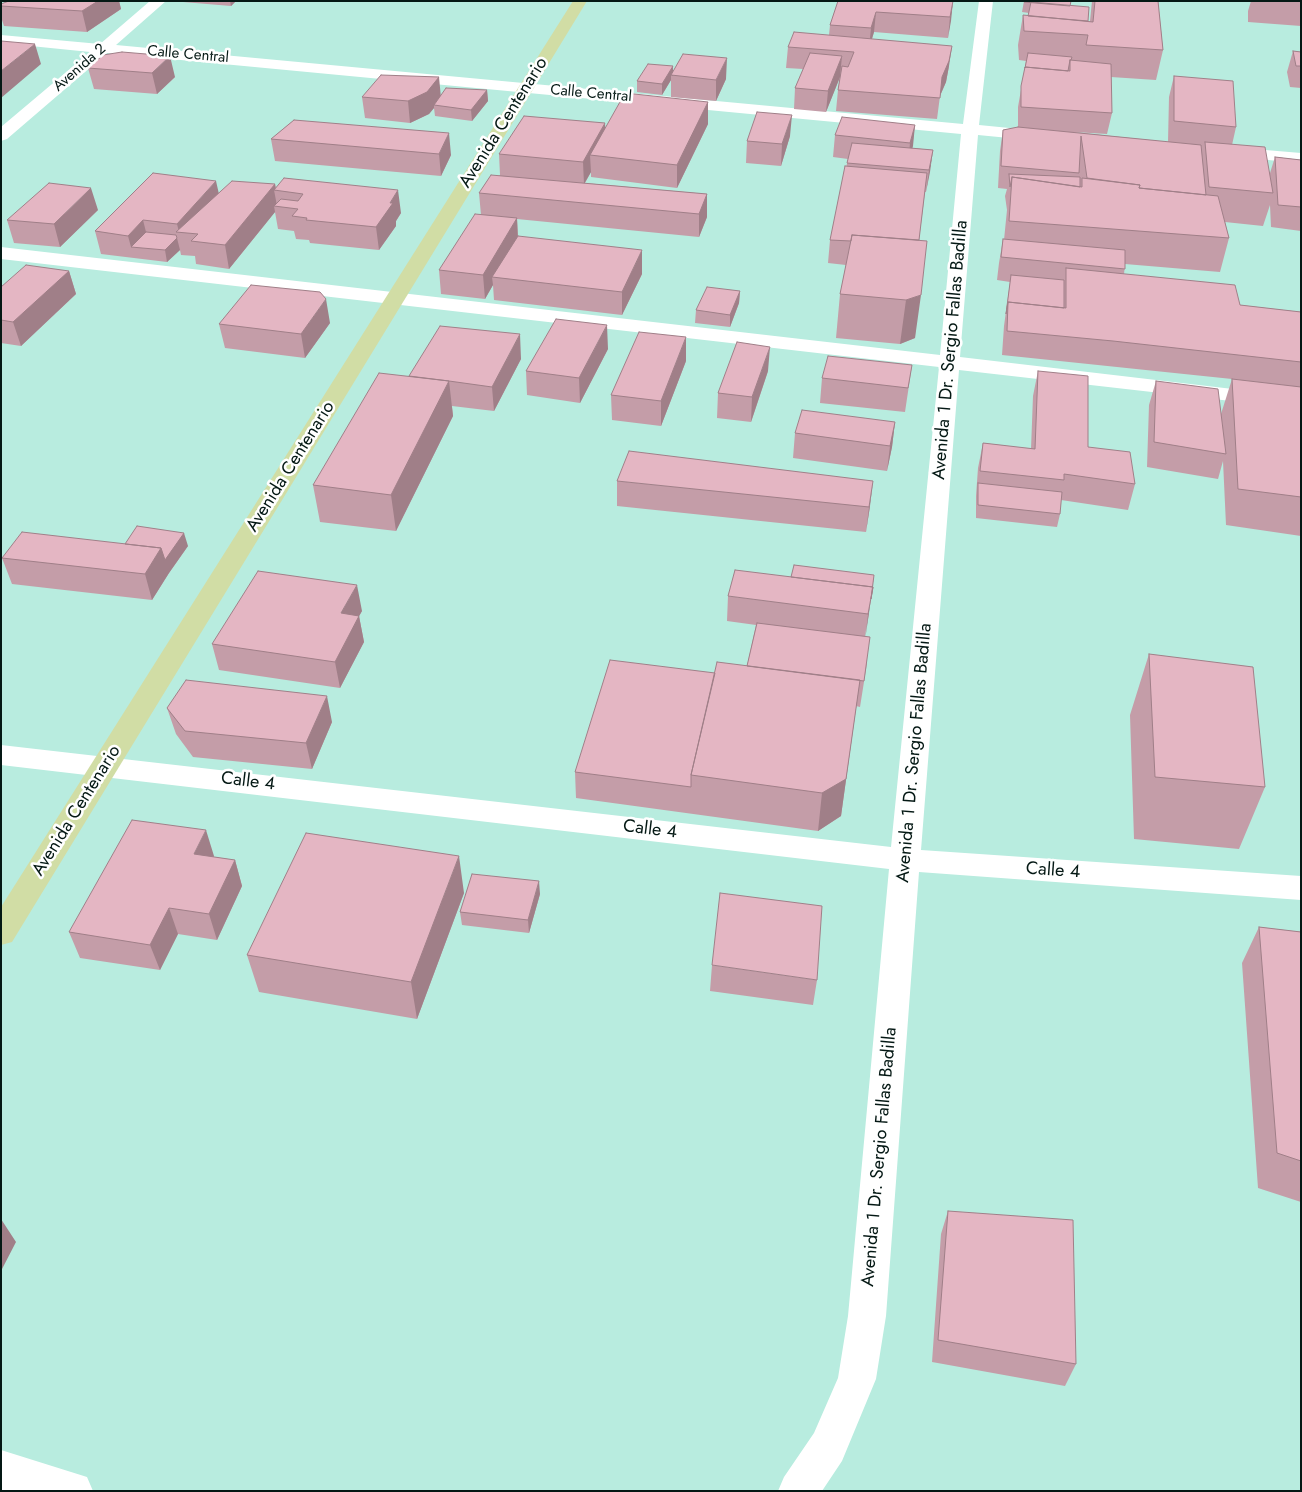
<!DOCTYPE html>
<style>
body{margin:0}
#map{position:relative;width:1302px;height:1492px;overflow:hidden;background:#b8ecdf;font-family:Jost,sans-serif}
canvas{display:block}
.frame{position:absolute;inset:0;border:2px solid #041814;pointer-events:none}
</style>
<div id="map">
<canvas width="1302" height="1492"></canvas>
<div class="frame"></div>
</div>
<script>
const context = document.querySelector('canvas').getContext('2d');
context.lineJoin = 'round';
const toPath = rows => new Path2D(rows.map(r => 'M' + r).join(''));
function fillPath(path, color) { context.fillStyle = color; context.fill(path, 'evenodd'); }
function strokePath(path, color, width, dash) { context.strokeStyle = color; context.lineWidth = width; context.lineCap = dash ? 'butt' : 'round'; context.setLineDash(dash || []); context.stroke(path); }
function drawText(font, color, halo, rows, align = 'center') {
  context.font = font + ' Jost,sans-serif'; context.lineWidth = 5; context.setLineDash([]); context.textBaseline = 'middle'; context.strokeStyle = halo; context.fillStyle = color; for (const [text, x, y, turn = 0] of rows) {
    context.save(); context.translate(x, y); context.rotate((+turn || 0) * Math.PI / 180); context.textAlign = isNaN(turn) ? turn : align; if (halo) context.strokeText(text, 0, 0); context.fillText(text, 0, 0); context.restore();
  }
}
const street = toPath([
 [150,1,166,1,116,45,963,124,979,1,993,1,979,125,1040,131,1046,133,1048,136,1046,139,1040,141,978,135,960,357,1301,397,1301,409,959,370,921,850,1301,876,1301,900,919,872,886,1316,876,1379,842,1461,822,1491,778,1491,784,1477,814,1433,838,1378,848,1316,889,869,1,765,1,745,891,847,939,367,1,259,1,247,940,355,961,134,107,53,7,139,1,141,1,127,90,52,1,43,1,35,100,44,150,1],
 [1230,147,1301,153,1301,163,1224,156,1222,152,1224,148,1230,147],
 [1,1450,87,1477,93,1491,1,1490,1,1450]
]);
const primary = toPath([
 [573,1,587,1,12,942,1,945,1,907,573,1]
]);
const wall = toPath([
 [9,1,119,1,121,9,87,32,4,26,1,17,1,4],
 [183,1,236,1,231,6,183,2],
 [838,1,953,1,948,38,874,32,872,39,949,66,946,82,940,96,937,119,836,111,838,90,840,77,826,112,794,109,795,88,803,69,786,68,788,47,829,35,830,25],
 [1024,1,1070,6,1088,21,1090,21,1092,1,1158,1,1163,50,1156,80,1111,77,1112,113,1107,134,1074,132,1168,142,1169,97,1174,76,1236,127,1232,145,1270,173,1275,157,1301,160,1301,231,1271,227,1270,205,1263,226,1225,222,1229,238,1220,272,1125,264,1124,274,1240,305,1301,312,1301,387,1272,384,1301,387,1301,536,1226,525,1223,461,1218,479,1147,467,1149,405,1156,381,1221,414,1232,379,1002,355,1004,326,1010,282,997,280,999,263,1003,239,1004,240,1007,210,1005,196,1007,189,998,188,1000,151,1003,130,1018,127,1018,107,1026,61,1019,60,1018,45,1023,15,1028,16,1029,13,1022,12],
 [1251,1,1301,1,1301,26,1248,22,1248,11],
 [1293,51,1301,52,1301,88,1290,87,1287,72],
 [103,55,175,77,157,94,94,89,88,68],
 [673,66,673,72,726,79,716,101,671,97,671,80,662,95,637,92,637,81],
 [487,90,488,101,472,121,435,116,434,108,429,114,410,123,365,118,362,97,441,95],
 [708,102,708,124,677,188,591,177,591,172,585,183,707,194,707,217,699,237,517,219,518,237,642,274,622,315,494,300,493,285,485,299,441,294,439,270,481,215,479,193,500,175,499,154],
 [294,120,451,155,441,176,275,161,271,139],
 [915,125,912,148,933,150,926,192,925,192,919,240,915,338,900,344,836,338,840,294,846,265,828,263,830,240,848,159,833,157,835,135],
 [790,136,781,166,746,163,747,141],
 [275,184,276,188,401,213,396,221,396,226,379,250,310,243,309,240,296,239,294,231,278,229,275,212,229,269,196,264,195,256,181,255,180,250,167,262,101,254,95,231,219,193],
 [98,210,60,247,14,243,7,220],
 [69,271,76,294,21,346,1,343,1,287],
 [740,291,739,303,730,327,695,323,696,310],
 [330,323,305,358,225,348,219,324],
 [608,349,580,403,527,395,526,371],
 [521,359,494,411,452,406,453,416,396,531,320,522,313,485,409,376],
 [686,361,661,426,612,420,611,395],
 [912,365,905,412,820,403,822,378],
 [768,371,751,422,717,418,718,393],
 [1038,371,1088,447,1135,484,1128,510,1061,500,1060,514,1057,527,976,518,976,496,978,468,983,443,1031,449,1033,396],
 [895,422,892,447,887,471,793,458,795,433],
 [617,481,870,506,866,532,617,506],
 [125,544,188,546,169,573,152,600,12,584,2,558],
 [728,596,869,613,865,636,867,663,860,707,856,706,841,816,818,831,576,798,575,772,715,673,747,666,756,625,727,621],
 [362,611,359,616,364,642,340,688,219,670,212,644],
 [1149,654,1265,787,1239,849,1134,839,1130,715],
 [167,708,332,722,312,769,193,757,176,734],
 [214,856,214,857,235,860,242,886,217,940,178,934,160,970,80,958,69,932],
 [464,893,417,1019,259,992,247,955],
 [540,894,529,933,462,925,460,912],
 [1259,927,1301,932,1301,1202,1258,1188,1242,963],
 [712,965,817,980,813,1005,710,991],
 [948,1211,1076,1364,1065,1386,932,1362,941,1234]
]);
const shadedWall = toPath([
 [98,1,119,1,121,9,87,32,82,11],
 [230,1,236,1,231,6],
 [953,1,951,21,948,38,950,17],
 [876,12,874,32,869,48,871,28],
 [35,44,41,64,1,98,1,71],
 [952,46,949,66,946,82,939,98,942,77],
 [170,56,175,77,157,94,152,73],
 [842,56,840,77,826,112,828,91],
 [727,58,726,79,716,101,716,80],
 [673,66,673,76,671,75,671,80,662,95,662,84],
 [439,77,441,98,434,105,434,108,429,114,410,123,408,101],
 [487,90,488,101,472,121,471,110],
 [708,102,708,124,677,188,677,165],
 [792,115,790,136,781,166,782,144],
 [605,123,606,145,590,155,591,172,584,184,583,162],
 [915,125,913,146,908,165,910,143],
 [449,133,451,155,441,176,439,154],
 [933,150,930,172,926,192,929,170],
 [216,181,221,203,179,232,177,224],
 [275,184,276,191,274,190,277,206,274,206,275,212,229,269,225,245],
 [91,188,98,210,60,247,54,224],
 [398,190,401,213,396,221,396,226,379,250,376,227,390,203],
 [707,194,707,217,699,237,699,214],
 [517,218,518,241,492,277,493,285,485,299,483,275],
 [143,220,149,244,131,247,128,236],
 [177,238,180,250,167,262,165,250],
 [642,250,642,274,622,315,622,292],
 [69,271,76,294,21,346,13,322],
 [740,291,739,303,730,327,730,315],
 [921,295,915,338,900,344,906,300],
 [326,299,330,323,305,358,301,334],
 [607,325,608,349,580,403,579,378],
 [520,334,521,359,494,411,492,387],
 [686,337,686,361,661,426,661,401],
 [770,347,768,371,751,422,752,397],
 [449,381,453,416,396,531,391,495],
 [895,422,892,447,887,471,890,446],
 [873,481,870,506,866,532,869,507],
 [184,533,188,546,169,573,152,600,145,574,161,548],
 [874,575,869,613,865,640,868,614],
 [357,585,362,611,346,639,341,613],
 [359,616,364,642,340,688,335,662],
 [860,680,841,816,818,831,822,793],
 [327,696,332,722,312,769,306,743],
 [206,830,214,856,202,880,194,854],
 [459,856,464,893,417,1019,411,982],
 [235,860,242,886,217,940,209,914],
 [539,881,540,894,529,933,528,920],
 [169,908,178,934,160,970,150,945],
 [1,1219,16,1242,1,1271]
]);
const building = toPath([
 [9,1,98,1,82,11,1,6,1,4,9,1],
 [838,1,953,1,950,17,876,12,871,28,830,25,838,1],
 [1024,1,1071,1,1070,6,1024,2,1024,1],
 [1095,1,1158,1,1163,50,1086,45,1088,35,1024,31,1023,15,1093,22,1095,1],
 [1031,2,1089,7,1088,21,1028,16,1031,2],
 [794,32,952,46,949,61,942,77,940,98,838,90,842,66,848,67,854,52,788,47,794,32],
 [1,41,35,44,1,71,1,41],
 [1293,51,1301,52,1301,66,1296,66,1293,51],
 [122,52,170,56,152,73,88,68,103,55,122,52],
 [810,53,842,56,828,91,795,88,810,53],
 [1028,53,1072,57,1071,60,1070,60,1068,71,1025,67,1025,68,1028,53],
 [683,54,727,58,716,80,671,75,683,54],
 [1070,60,1111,64,1112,113,1021,107,1021,86,1025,67,1070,71,1070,60],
 [648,64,673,66,662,84,637,81,648,64],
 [381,75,439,77,427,92,408,101,362,97,381,75],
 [1174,76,1233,81,1236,127,1174,121,1174,76],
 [446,88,487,90,471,110,434,105,446,88],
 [625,93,708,102,677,165,590,155,625,93],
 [757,112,792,115,782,144,747,141,757,112],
 [524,116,605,123,583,162,499,154,524,116],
 [842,117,915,125,910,143,835,135,842,117],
 [294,120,449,133,439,154,271,139,294,120],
 [1018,127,1201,145,1206,195,1139,188,1140,185,1087,178,1081,136,1079,173,1001,166,1003,130,1018,127],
 [1205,142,1265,147,1273,193,1209,187,1205,142],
 [852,143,933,150,929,170,847,163,852,143],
 [1275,157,1301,160,1301,207,1278,205,1275,157],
 [845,166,927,173,919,240,852,235,851,241,830,240,845,166],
 [153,173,216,181,177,224,143,220,128,236,95,231,153,173],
 [1009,174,1080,177,1080,187,1012,177,1010,187,1009,174],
 [491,175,707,194,699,214,479,193,491,175],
 [1012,177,1082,187,1082,178,1140,185,1139,188,1218,196,1229,238,1009,221,1012,177],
 [284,178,398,190,390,203,393,203,376,227,306,220,307,218,292,216,298,209,274,206,281,199,298,201,303,194,274,190,284,178],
 [232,181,275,184,225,245,191,241,198,234,176,232,232,181],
 [49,183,91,188,54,224,7,220,49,183],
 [475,214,517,218,483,275,439,270,475,214],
 [146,232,176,235,177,238,165,250,131,247,146,232],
 [852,235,927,241,921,295,906,300,840,294,852,235],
 [518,236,642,250,622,292,492,277,518,236],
 [1003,239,1125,250,1125,269,1001,257,1003,239],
 [26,265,69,271,13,322,1,320,1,287,26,265],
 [1066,268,1235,285,1240,305,1301,312,1301,362,1113,341,1007,331,1008,302,1066,308,1066,268],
 [1011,275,1064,280,1064,308,1008,302,1006,314,1011,275],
 [251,285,320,292,326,299,301,334,219,324,251,285],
 [707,287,740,291,730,315,696,310,707,287],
 [556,319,607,325,579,378,526,371,556,319],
 [440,326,520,334,492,387,449,381,409,376,440,326],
 [639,332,686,337,661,401,611,395,639,332],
 [737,342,770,347,752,397,718,393,737,342],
 [828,356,912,365,908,388,822,378,828,356],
 [1038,371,1088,376,1088,447,1130,452,1135,484,1064,474,1064,480,980,471,983,443,1035,449,1038,371],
 [379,373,449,381,391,495,313,485,379,373],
 [1232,379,1301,387,1301,497,1238,489,1232,379],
 [1156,381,1218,389,1226,454,1154,442,1156,381],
 [802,410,895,422,890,446,795,433,802,410],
 [629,451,873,481,869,507,617,481,629,451],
 [978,483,1062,492,1060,514,978,505,978,483],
 [137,526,184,533,165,560,161,548,125,544,137,526],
 [22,532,161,548,145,574,2,558,22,532],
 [794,565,874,575,871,599,873,587,791,577,794,565],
 [735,570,873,587,868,614,728,596,735,570],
 [258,571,357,585,341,613,359,616,335,662,212,644,258,571],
 [757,623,870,637,864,681,747,666,757,623],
 [1149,654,1253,667,1265,787,1155,777,1149,654],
 [610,660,715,673,691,775,691,787,575,772,610,660],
 [717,662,860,680,846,779,822,793,691,775,717,662],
 [186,680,327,696,306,743,185,731,167,708,186,680],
 [132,820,206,830,194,854,235,860,209,914,169,908,150,945,69,932,132,820],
 [306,833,459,856,411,982,247,955,306,833],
 [472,874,539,881,528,920,460,912,472,874],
 [720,893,822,906,817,980,712,965,720,893],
 [1259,927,1301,932,1301,1161,1277,1153,1259,927],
 [948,1211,1073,1220,1076,1364,938,1340,948,1211]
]);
const farStreetnames = [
 ["Calle Central",188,55,5],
 ["Avenida 2",80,68,-41],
 ["Calle Central",591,94,5]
];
const streetNames = [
 ["Avenida Centenario",504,123,-58],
 ["Avenida 1 Dr. Sergio Fallas Badilla",951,350,-85],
 ["Avenida Centenario",291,467,-58],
 ["Avenida 1 Dr. Sergio Fallas Badilla",915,753,-85],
 ["Calle 4",248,782,7],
 ["Avenida Centenario",77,811,-58],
 ["Calle 4",650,830,7],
 ["Calle 4",1053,871,4],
 ["Avenida 1 Dr. Sergio Fallas Badilla",880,1157,-85]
];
fillPath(street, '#fff');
fillPath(primary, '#d1dda5');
fillPath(wall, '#c49da8');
fillPath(shadedWall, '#a07f88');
fillPath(building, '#e4b6c3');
strokePath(building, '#a07f88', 1);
drawText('15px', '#041814', '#fff', farStreetnames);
drawText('18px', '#041814', '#fff', streetNames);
</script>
